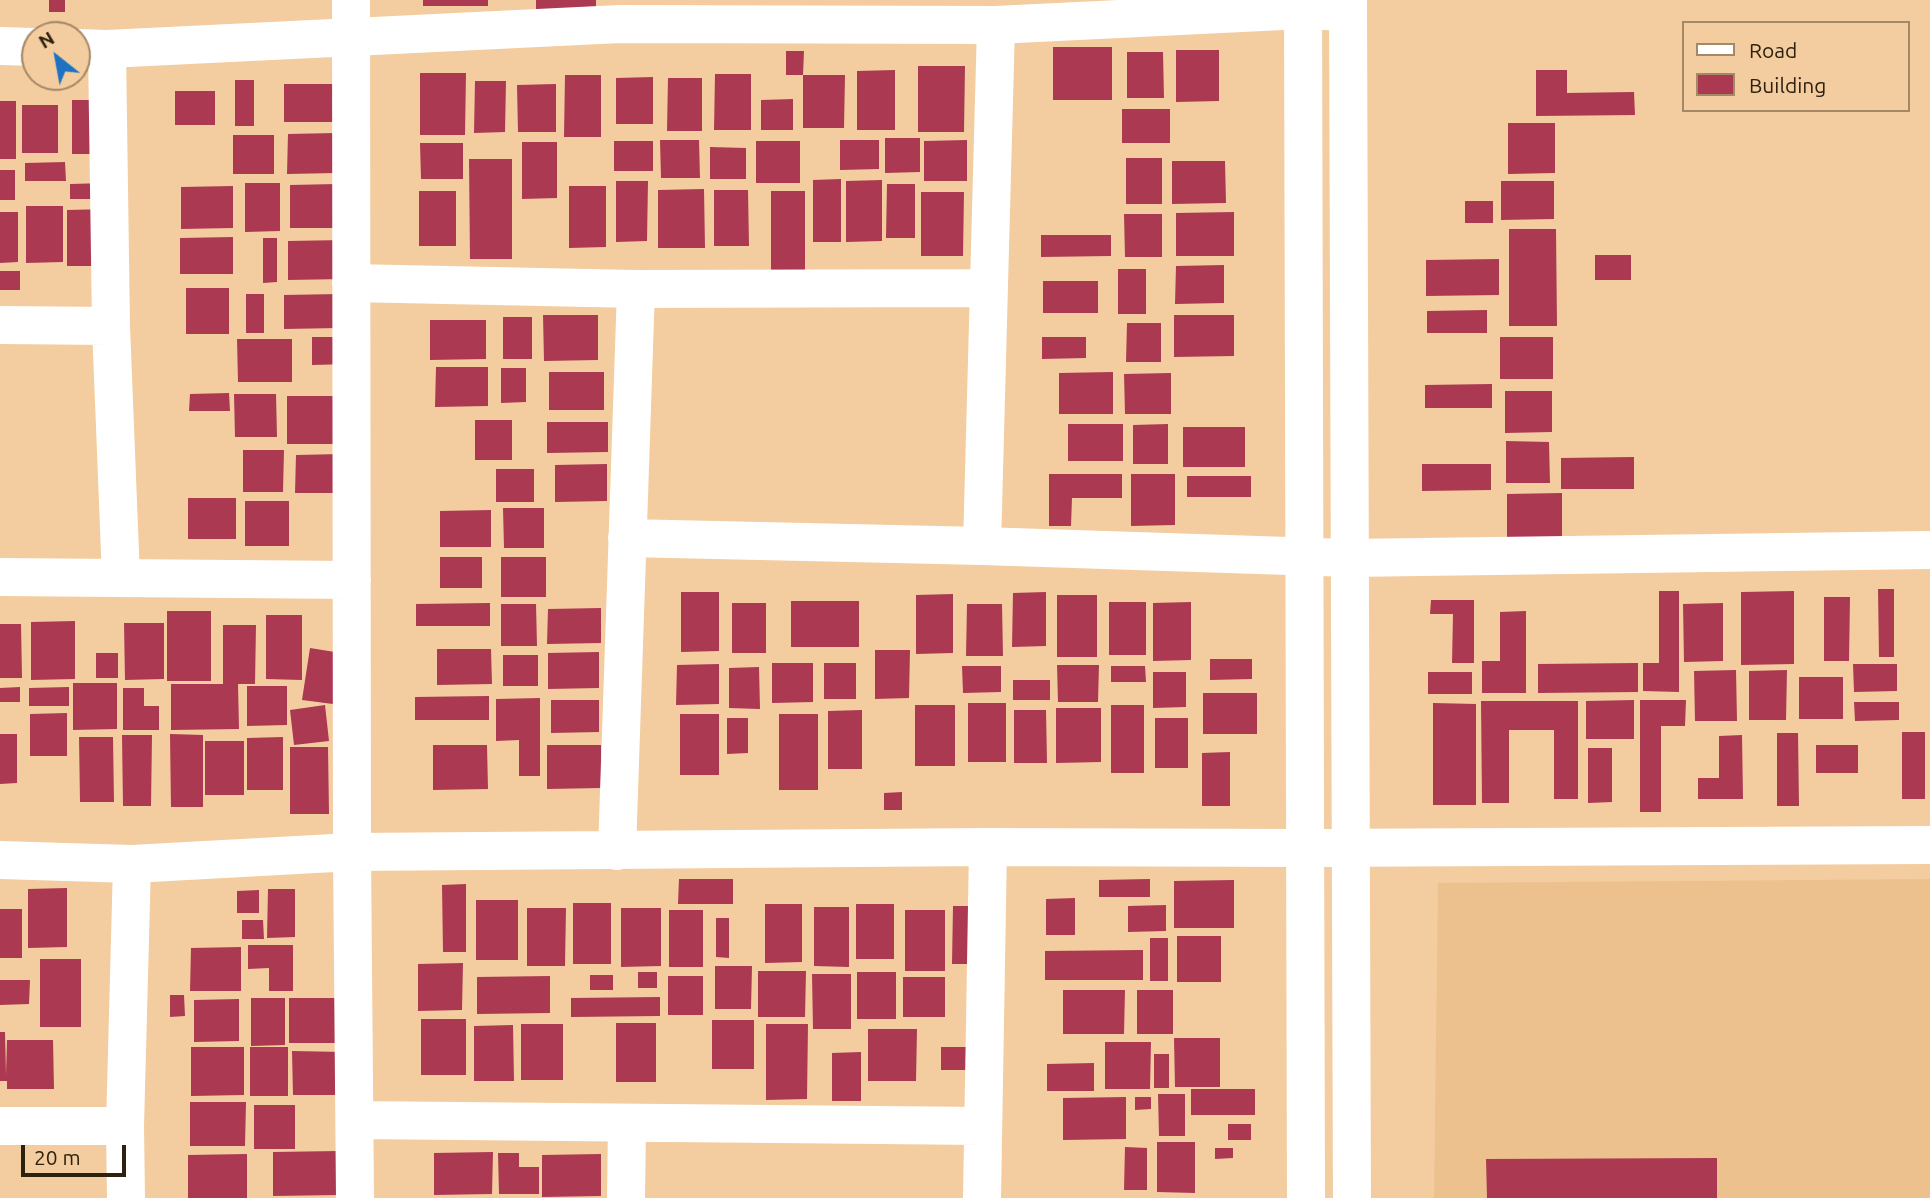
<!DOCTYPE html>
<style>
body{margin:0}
#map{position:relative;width:1930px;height:1198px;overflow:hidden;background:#f3cc9f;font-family:Ubuntu,sans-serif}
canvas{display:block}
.legend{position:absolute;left:1682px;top:21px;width:228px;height:91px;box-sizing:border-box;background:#f3cc9f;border:2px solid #a58865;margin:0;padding:9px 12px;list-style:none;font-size:21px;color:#2f210f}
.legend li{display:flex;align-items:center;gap:14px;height:35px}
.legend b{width:35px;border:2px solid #a58865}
.north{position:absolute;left:21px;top:21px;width:70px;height:70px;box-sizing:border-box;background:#f3cc9f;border:2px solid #a58865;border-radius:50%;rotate:329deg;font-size:19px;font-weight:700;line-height:28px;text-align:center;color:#2f210f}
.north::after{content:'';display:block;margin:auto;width:24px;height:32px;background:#1d73c1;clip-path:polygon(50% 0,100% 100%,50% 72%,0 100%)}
.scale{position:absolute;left:21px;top:1145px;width:105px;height:32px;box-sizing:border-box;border:4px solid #2f210f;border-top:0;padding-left:9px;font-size:21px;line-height:24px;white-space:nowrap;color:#2f210f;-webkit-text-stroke:5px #f3cc9f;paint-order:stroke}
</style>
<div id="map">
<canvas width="1930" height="1198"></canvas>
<ul class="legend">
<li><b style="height:9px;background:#fff"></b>Road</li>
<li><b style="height:19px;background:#ab3952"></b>Building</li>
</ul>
<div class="north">N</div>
<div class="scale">20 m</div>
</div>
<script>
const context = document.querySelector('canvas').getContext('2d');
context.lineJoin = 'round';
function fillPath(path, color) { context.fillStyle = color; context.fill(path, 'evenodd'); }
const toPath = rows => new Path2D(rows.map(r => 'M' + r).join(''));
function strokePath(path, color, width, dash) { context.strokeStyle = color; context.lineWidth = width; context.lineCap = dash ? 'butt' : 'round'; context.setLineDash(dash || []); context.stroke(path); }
const built = toPath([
 [1930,879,1930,1198,1434,1198,1438,883]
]);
const building = toPath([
 [49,0,65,0,65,12,49,12],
 [423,0,488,0,488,6,423,6],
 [536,0,596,0,596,14,536,15],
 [1053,47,1112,47,1112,100,1053,100],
 [1176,50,1219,50,1219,101,1176,102],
 [786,51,804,51,803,75,845,75,844,128,803,128,803,75,786,75],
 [1127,52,1163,52,1164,98,1127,98],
 [918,66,965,66,964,132,918,132],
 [895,70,895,130,857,130,857,71],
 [1536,70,1567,70,1567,93,1634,92,1635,115,1536,116],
 [420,73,466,73,465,135,420,135],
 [715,74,751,74,751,130,714,130],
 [565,75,601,75,601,137,564,137],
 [653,77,653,124,616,124,616,78],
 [668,78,702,78,702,131,667,131],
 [235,80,254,80,254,126,235,126],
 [475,81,506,81,505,132,474,133],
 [284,84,341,84,341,122,284,122],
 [556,84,556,132,518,132,517,85],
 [175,91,215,91,215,125,175,125],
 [793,99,793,130,761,130,761,100],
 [72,100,106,100,106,154,72,154],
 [0,101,16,101,16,159,0,159],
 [22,105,58,105,58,153,22,153],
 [1122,109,1170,109,1170,143,1122,143],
 [1508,123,1555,123,1555,173,1508,174],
 [336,133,336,173,287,174,288,134],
 [233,135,274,135,274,174,233,174],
 [885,138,920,138,920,172,885,173],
 [660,140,699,140,700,178,661,178],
 [840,140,879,140,879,169,840,170],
 [967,140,967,181,924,181,924,141],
 [614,141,653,141,653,171,614,171],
 [756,141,800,141,800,183,756,183],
 [522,142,557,142,557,198,522,199],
 [420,143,463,143,463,179,421,179],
 [710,147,746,148,746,179,710,179],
 [1126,158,1162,158,1162,204,1126,204],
 [469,159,512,159,512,259,470,259],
 [1172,161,1225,161,1226,203,1172,204],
 [65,162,66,181,25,181,25,163],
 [0,170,15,170,15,200,0,200],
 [841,179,841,242,813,242,813,180],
 [882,180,882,241,846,242,846,181],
 [616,181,648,181,647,241,616,242],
 [1501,181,1554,181,1554,219,1501,220],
 [107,183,107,199,70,199,70,184],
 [245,183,280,183,280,231,245,232],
 [337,184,337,228,290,228,290,185],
 [887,184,915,184,915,238,886,238],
 [233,186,233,228,181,229,181,187],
 [569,186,606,186,606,247,569,248],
 [704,189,705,248,658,248,658,190],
 [714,190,748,190,749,246,714,246],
 [419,191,456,191,456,246,419,246],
 [771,191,805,191,805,272,771,273],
 [921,192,964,192,963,256,921,256],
 [1465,201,1493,201,1493,223,1465,223],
 [26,206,63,206,63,262,26,263],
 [108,209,108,266,67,266,67,210],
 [0,212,18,212,18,262,0,263],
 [1234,212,1234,256,1176,256,1176,213],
 [1124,214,1162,214,1162,257,1125,257],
 [1509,229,1556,229,1557,326,1509,326],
 [1041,235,1111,235,1111,256,1041,257],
 [233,237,233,274,180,274,180,238],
 [263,238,277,238,277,282,263,283],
 [344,240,344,279,288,280,288,241],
 [1595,255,1631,255,1631,280,1595,280],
 [1499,259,1499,295,1426,296,1426,260],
 [1224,265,1224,303,1175,304,1176,266],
 [1118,269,1146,269,1146,314,1118,314],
 [0,271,20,271,20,290,0,290],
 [1043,281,1098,281,1098,313,1043,313],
 [186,288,229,288,229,334,186,334],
 [246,294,264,294,264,333,246,333],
 [339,294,339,328,284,329,284,295],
 [1487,310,1487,333,1427,333,1427,311],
 [543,315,598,315,598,360,544,361],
 [1174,315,1234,315,1234,356,1174,357],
 [503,317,532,317,532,359,503,359],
 [430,320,486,320,486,359,430,360],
 [1127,323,1161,323,1161,362,1126,362],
 [312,337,351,337,350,364,312,365],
 [1042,337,1086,337,1086,358,1042,359],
 [1500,337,1553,337,1553,379,1500,379],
 [237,339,292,339,292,382,238,382],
 [436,367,488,367,488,406,435,407],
 [501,368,526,368,526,402,501,403],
 [549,372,604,372,604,410,549,410],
 [1113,372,1113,414,1059,414,1059,373],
 [1171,373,1171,414,1125,414,1124,374],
 [1492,384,1492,408,1425,408,1425,385],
 [1505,391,1552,391,1552,432,1505,433],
 [229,393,230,411,189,411,190,394],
 [234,394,276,394,277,437,235,437],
 [287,396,339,396,339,444,287,444],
 [475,420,512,420,512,460,475,460],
 [547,422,608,422,608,452,547,453],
 [1068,424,1123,424,1123,461,1068,461],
 [1168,424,1168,464,1133,464,1133,425],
 [1183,427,1245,427,1245,467,1183,467],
 [1506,441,1549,442,1550,483,1506,483],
 [243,450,284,450,283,492,243,492],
 [341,454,341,493,295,493,296,455],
 [1634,457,1634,489,1561,489,1561,458],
 [607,464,607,501,555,502,555,465],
 [1422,464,1491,464,1491,490,1422,491],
 [496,469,534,469,534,502,496,502],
 [1049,474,1122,474,1122,498,1072,498,1071,526,1049,526],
 [1131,474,1175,474,1175,525,1131,526],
 [1187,476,1251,476,1251,497,1187,497],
 [1562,493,1562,539,1507,540,1507,494],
 [188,498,236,498,236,539,188,539],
 [245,501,289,501,289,546,245,546],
 [503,508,544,508,544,548,504,548],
 [491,510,491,547,440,547,440,511],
 [440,557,482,557,482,588,440,588],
 [501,557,546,557,546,597,501,597],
 [1878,589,1894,589,1894,657,1879,657],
 [1659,591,1679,591,1679,692,1643,691,1643,663,1659,663],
 [1794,591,1794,664,1741,665,1741,592],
 [681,592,719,592,719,651,681,652],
 [1046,592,1046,646,1012,647,1013,593],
 [953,594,953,653,916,654,916,595],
 [1057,595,1097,595,1097,657,1057,657],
 [1824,597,1850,597,1849,661,1824,661],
 [1431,600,1474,600,1474,663,1452,663,1453,614,1430,614],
 [791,601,859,601,859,647,791,647],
 [1109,602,1146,602,1146,655,1109,655],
 [1191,602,1191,660,1153,661,1153,603],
 [490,603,490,626,416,626,416,604],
 [732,603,766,603,766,653,732,653],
 [1723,603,1723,661,1684,662,1683,604],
 [501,604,536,604,537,646,501,646],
 [967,604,1002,604,1003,656,966,656],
 [601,608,601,643,547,644,548,609],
 [167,611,211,611,211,681,167,681],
 [1526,611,1526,693,1482,693,1482,661,1500,661,1500,612],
 [266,615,302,615,302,680,266,679],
 [75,621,75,679,31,680,31,622],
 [124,623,164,623,164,679,125,680],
 [0,624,21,624,22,678,0,678],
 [223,625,256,625,255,684,238,684,239,729,171,730,171,684,223,684],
 [310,648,341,653,333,704,302,700],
 [437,649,491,649,492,684,437,685],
 [875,650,910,650,909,698,875,699],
 [599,652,599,688,548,689,548,653],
 [96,653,118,653,118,678,96,678],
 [503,655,538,655,538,686,503,686],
 [1210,659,1252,659,1252,679,1210,680],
 [772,663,813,663,813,702,772,703],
 [824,663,856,663,856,699,824,699],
 [1638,663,1638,692,1538,693,1538,664],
 [719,664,719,704,676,705,677,665],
 [1853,664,1897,664,1897,691,1854,692],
 [1057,665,1099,665,1098,702,1058,702],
 [962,666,1001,666,1001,692,963,693],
 [1111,666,1145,666,1146,682,1111,682],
 [759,667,760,709,729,708,729,668],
 [1736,670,1737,721,1695,721,1694,671],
 [1787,670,1786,720,1749,720,1749,671],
 [1153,672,1186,672,1186,707,1153,708],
 [1428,672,1472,672,1472,694,1428,694],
 [1799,677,1843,677,1843,719,1799,719],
 [1013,680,1050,680,1050,700,1013,700],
 [73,683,117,683,117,729,73,730],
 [247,686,287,686,287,725,247,726],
 [20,687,20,702,0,702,0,688],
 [69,687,69,706,29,706,29,688],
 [123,688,144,688,144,706,159,706,159,730,123,730],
 [1203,693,1257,693,1257,734,1203,734],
 [489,696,489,720,415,720,415,697],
 [540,698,540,776,519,776,519,740,496,741,496,699],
 [551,700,599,700,599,732,551,733],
 [1634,700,1634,739,1586,739,1586,701],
 [1640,700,1686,700,1685,726,1661,726,1661,812,1640,812],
 [1481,701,1578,701,1578,799,1554,799,1554,730,1509,730,1509,803,1482,803],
 [1854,702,1899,702,1899,720,1855,721],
 [968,703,1006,703,1006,762,968,762],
 [1433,703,1476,704,1476,805,1433,805],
 [325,705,329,741,294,745,290,710],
 [915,705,955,705,955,766,915,766],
 [1111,705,1144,705,1144,773,1111,773],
 [1056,708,1101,708,1101,762,1056,763],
 [862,710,862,769,828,769,828,711],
 [1014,710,1046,710,1047,763,1014,763],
 [67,713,67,756,30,756,30,714],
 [680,714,719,714,719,775,680,775],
 [779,714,818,714,818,790,779,790],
 [727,718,748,718,748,753,727,754],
 [1155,718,1188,718,1188,768,1155,768],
 [1902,732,1925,732,1925,799,1902,799],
 [1777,733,1798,733,1799,806,1777,806],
 [0,734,17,734,17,783,0,784],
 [170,734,203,735,203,807,171,807],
 [122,735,152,735,151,806,123,806],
 [1742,735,1743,799,1698,799,1698,778,1719,778,1719,736],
 [79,737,113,737,114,802,80,802],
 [283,737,283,790,247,790,247,738],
 [205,741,244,741,244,795,205,795],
 [433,745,487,745,488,789,433,790],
 [547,745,601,745,601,788,547,789],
 [1816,745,1858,745,1858,773,1816,773],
 [290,747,328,747,329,814,290,814],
 [1588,748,1612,748,1612,802,1588,803],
 [1230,752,1230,806,1202,806,1202,753],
 [902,792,902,810,884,810,884,793],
 [679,879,733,879,733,904,678,904],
 [1150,879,1150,897,1099,897,1099,880],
 [1234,880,1234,928,1174,928,1174,881],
 [466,884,466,952,443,952,442,885],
 [67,888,67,947,28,948,28,889],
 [268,889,295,889,295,937,267,938],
 [259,890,259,913,237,913,237,891],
 [1075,898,1075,935,1046,935,1046,899],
 [476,900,518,900,518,960,476,960],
 [573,903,611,903,611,964,573,964],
 [765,904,802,904,802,962,765,963],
 [856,904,894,904,894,959,856,959],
 [1166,905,1166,931,1128,932,1128,906],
 [953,906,971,906,970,964,952,964],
 [814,907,849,907,849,967,814,966],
 [527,908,566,908,565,966,527,966],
 [621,908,661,908,661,966,621,967],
 [0,909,22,909,22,958,0,958],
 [669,910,703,910,703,967,669,967],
 [905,910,945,910,945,971,905,971],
 [716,918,729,918,729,958,716,957],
 [242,920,263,920,264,939,242,939],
 [1177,936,1221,936,1221,982,1177,982],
 [1150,938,1168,938,1168,981,1150,981],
 [248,945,293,945,293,991,269,991,269,968,248,969],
 [241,947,241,991,190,991,191,948],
 [1143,950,1143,980,1045,980,1045,951],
 [40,959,81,959,81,1027,40,1027],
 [463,963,462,1010,418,1011,418,964],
 [715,966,752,966,751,1009,715,1009],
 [758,971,806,971,805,1017,758,1017],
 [638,972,657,972,657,988,638,988],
 [857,972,896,972,896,1019,857,1019],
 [812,974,851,974,851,1029,813,1029],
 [590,975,613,975,613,990,590,990],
 [550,976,550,1013,477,1014,477,977],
 [668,976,703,976,703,1015,668,1015],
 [903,977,945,977,945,1017,903,1017],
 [0,980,30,980,29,1004,0,1005],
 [1063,990,1125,990,1124,1034,1063,1034],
 [1137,990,1173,990,1173,1034,1137,1034],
 [170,995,184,995,185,1016,170,1017],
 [660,997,660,1016,571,1017,571,998],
 [251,998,285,998,285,1045,251,1046],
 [289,998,342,998,342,1043,289,1043],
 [239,999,239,1041,194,1042,194,1000],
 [421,1019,466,1019,466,1075,421,1075],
 [712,1020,754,1020,754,1069,712,1069],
 [616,1023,656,1023,656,1082,616,1082],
 [521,1024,563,1024,563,1080,521,1080],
 [766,1024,808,1024,807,1099,766,1100],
 [513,1025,514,1081,474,1081,474,1026],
 [868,1029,917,1029,916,1081,868,1081],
 [0,1032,5,1032,6,1075,7,1040,53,1040,54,1089,7,1089,7,1081,0,1081],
 [1174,1038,1220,1038,1220,1087,1175,1087],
 [1105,1042,1151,1042,1150,1089,1105,1089],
 [191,1047,244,1047,244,1095,191,1096],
 [250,1047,288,1047,288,1096,250,1096],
 [941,1047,969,1047,970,1070,941,1070],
 [292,1051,344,1052,344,1095,293,1095],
 [861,1052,861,1101,832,1101,832,1053],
 [1154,1054,1169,1054,1169,1088,1154,1088],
 [1094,1063,1094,1091,1047,1091,1047,1064],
 [1191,1089,1255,1089,1255,1115,1191,1115],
 [1158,1094,1185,1094,1185,1136,1159,1136],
 [1126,1097,1126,1139,1063,1140,1063,1098],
 [1135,1097,1151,1097,1151,1109,1135,1110],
 [190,1102,246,1102,245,1146,190,1146],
 [254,1105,295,1105,295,1149,254,1149],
 [1228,1124,1251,1124,1251,1140,1228,1140],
 [1157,1142,1195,1142,1195,1193,1157,1192],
 [1125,1147,1147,1148,1147,1190,1124,1190],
 [1215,1148,1233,1148,1233,1158,1215,1159],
 [339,1151,339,1195,273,1196,273,1152],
 [493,1152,492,1194,434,1195,434,1153],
 [498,1153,519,1153,519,1167,539,1167,539,1194,499,1194],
 [247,1154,247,1198,188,1198,188,1155],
 [601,1154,601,1196,542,1197,542,1155],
 [1717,1158,1717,1198,1487,1198,1486,1159]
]);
const minor = toPath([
 [351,0,352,852,355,1198],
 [1303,0,1306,1198],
 [1348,0,1352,1198],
 [0,46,35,47],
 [77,48,107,49,620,24,996,25,1303,10,1348,12],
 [107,49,111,326,121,578],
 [351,283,636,289,988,288],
 [0,325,111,326],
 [627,538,982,546,1350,558,1930,550],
 [982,546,996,25],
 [0,577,352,580],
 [617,851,636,289],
 [0,860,132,864,352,852,988,847,1305,848,1930,845],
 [355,1120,983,1126],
 [0,1126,125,1126],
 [126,1198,125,1126,132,864],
 [626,1198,627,1124],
 [982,1198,988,847]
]);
fillPath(built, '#ecc18e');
fillPath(building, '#ab3952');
strokePath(minor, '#fff', 38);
</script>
